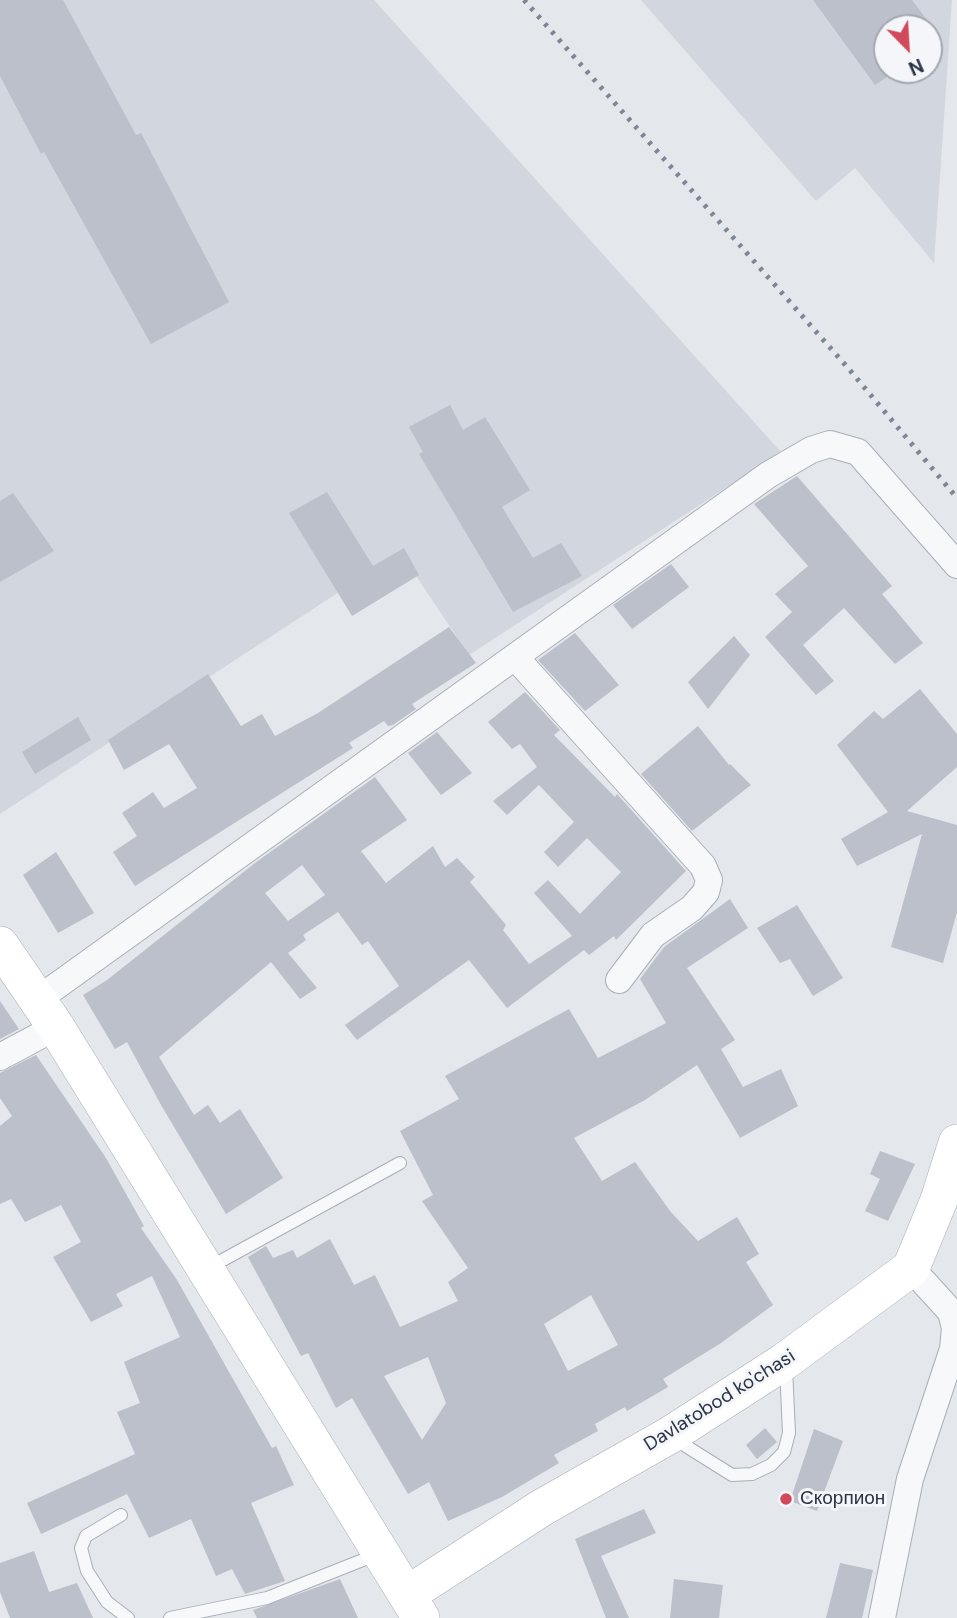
<!DOCTYPE html>
<meta charset="utf-8">
<style>
body{margin:0}
#map{position:relative;width:957px;height:1618px;overflow:hidden;background:#e4e7ec;font-family:"DM Sans",sans-serif}
canvas{display:block}
.north{position:absolute;left:873px;top:14px;width:70px;height:70px;box-sizing:border-box;background:#f4f6f9;border:2px solid #a4a8b1;border-radius:50%;rotate:156deg;font-size:19px;font-weight:700;line-height:28px;text-align:center;color:#2b3445}
.north::after{content:'';display:block;margin:auto;width:24px;height:32px;background:#d1495b;clip-path:polygon(50% 0,100% 100%,50% 72%,0 100%)}
</style>
<div id="map">
<canvas width="957" height="1618"></canvas>
<div class="north">N</div>
</div>
<script>
const context = document.querySelector('canvas').getContext('2d');
context.lineJoin = 'round';
function fillPath(path, color) { context.fillStyle = color; context.fill(path, 'evenodd'); }
const toPath = rows => new Path2D(rows.map(r => 'M' + r).join(''));
function strokePath(path, color, width, dash) { context.strokeStyle = color; context.lineWidth = width; context.lineCap = dash ? 'butt' : 'round'; context.setLineDash(dash || []); context.stroke(path); }
function drawText(font, color, halo, rows, align = 'center') {
  context.font = font + ' "DM Sans",sans-serif'; context.lineWidth = 6; context.setLineDash([]); context.textBaseline = 'middle'; context.strokeStyle = halo; context.fillStyle = color; for (const [text, x, y, turn = 0] of rows) {
    context.save(); context.translate(x, y); context.rotate((+turn || 0) * Math.PI / 180); context.textAlign = isNaN(turn) ? turn : align; if (halo) context.strokeText(text, 0, 0); context.fillText(text, 0, 0); context.restore();
  }
}
const built = toPath([
 [0,0,374,0,781,452,469,655,400,552,0,814],
 [641,0,952,0,934,263,855,168,816,201],
 [887,28,929,28,929,70,887,70]
]);
const building = toPath([
 [0,0,63,0,136,135,141,133,229,302,151,344,44,152,41,154,0,76],
 [813,0,912,0,933,28,887,28,887,77,875,85],
 [450,405,463,430,485,417,530,490,502,507,533,558,561,543,582,576,513,612,419,454,423,452,409,427],
 [797,476,892,586,882,594,923,643,895,664,844,608,803,645,834,681,816,695,765,637,792,612,775,594,808,566,754,504],
 [327,492,373,566,404,548,419,575,352,616,289,513],
 [13,493,54,551,0,582,0,501],
 [671,564,689,587,632,629,613,605],
 [449,627,476,663,412,704,416,709,393,725,388,726,384,721,349,743,353,748,135,886,113,852,137,836,122,813,153,792,164,808,197,788,169,744,124,770,108,740,208,674,241,726,262,714,275,736,318,713],
 [575,633,619,685,585,711,538,660],
 [734,636,750,655,708,709,688,682],
 [920,689,957,734,957,767,907,811,957,825,957,912,943,963,891,947,922,834,857,866,841,839,888,812,837,745,874,711,883,719],
 [525,692,560,730,554,735,615,797,617,794,686,871,616,940,614,936,589,955,584,950,507,1008,469,960,357,1040,345,1025,399,986,368,941,362,945,338,912,303,935,306,940,288,953,317,988,300,999,271,962,159,1057,194,1115,208,1105,220,1123,240,1109,283,1178,226,1214,161,1105,127,1042,115,1049,83,995,107,980,255,863,375,777,407,820,361,851,386,883,433,846,445,867,457,858,475,877,470,882,506,925,503,930,529,964,572,936,534,893,548,880,580,914,621,872,587,838,558,867,544,852,574,822,539,785,507,815,493,801,537,767,520,744,512,749,488,722],
 [302,865,325,895,288,921,265,893],
 [78,717,91,740,35,774,22,752],
 [698,726,729,765,730,764,751,785,692,831,641,774],
 [437,732,472,773,441,795,408,753],
 [56,852,94,913,58,933,23,875],
 [730,899,748,928,687,968,735,1040,721,1049,743,1087,781,1069,798,1106,740,1138,697,1065,645,1100,574,1138,602,1181,635,1162,670,1211,698,1241,737,1217,759,1254,746,1262,773,1305,721,1343,663,1379,668,1387,627,1411,625,1407,595,1424,598,1431,554,1455,559,1463,502,1497,448,1521,429,1482,408,1494,352,1398,336,1408,308,1353,301,1356,248,1257,266,1246,273,1258,293,1250,297,1258,330,1239,354,1285,375,1275,400,1327,458,1301,448,1282,468,1268,422,1201,433,1195,400,1131,459,1099,445,1076,569,1009,598,1058,666,1023,640,979,664,947],
 [591,1295,618,1345,568,1371,544,1324],
 [428,1357,446,1403,422,1440,384,1376],
 [797,905,843,978,813,996,790,959,780,963,757,928],
 [0,1001,19,1029,0,1039],
 [36,1055,106,1158,144,1226,141,1228,177,1280,272,1448,276,1446,294,1485,251,1503,285,1581,245,1594,232,1569,216,1576,191,1519,149,1538,127,1494,41,1534,27,1503,135,1454,117,1412,140,1403,124,1362,180,1337,152,1276,116,1294,123,1306,91,1322,53,1257,81,1242,61,1205,25,1222,11,1199,0,1204,0,1126,12,1116,0,1098,0,1073],
 [880,1151,915,1164,888,1221,865,1211,880,1179,870,1174],
 [765,1428,777,1442,757,1459,746,1445],
 [814,1429,843,1441,817,1511,790,1501],
 [644,1509,656,1533,601,1556,629,1618,606,1618,575,1539],
 [34,1551,49,1592,77,1583,93,1618,10,1618,0,1592,0,1563],
 [840,1563,873,1570,862,1618,826,1618],
 [340,1579,358,1618,257,1618,253,1610],
 [674,1579,723,1585,719,1618,670,1618]
]);
const lane = toPath([
 [210,1267,400,1163],
 [673,1438,732,1475,752,1474,771,1465,784,1452,789,1433,786,1368],
 [121,1515,86,1536,81,1548,87,1571,107,1602,128,1618],
 [170,1618,267,1598,378,1554]
]);
const street = toPath([
 [515,657,703,866,709,880,706,892,692,908,653,935,619,980],
 [37,1000,768,475,811,450,830,444,858,452,957,565],
 [0,1057,56,1027],
 [882,1618,910,1479,953,1349,955,1328,951,1312,911,1268]
]);
const secondary = toPath([
 [0,945,56,1027,421,1618],
 [408,1594,543,1507,670,1435,785,1361,911,1268,939,1200,957,1143]
]);
const rail = toPath([
 [524,0,848,368,957,498]
]);
const markers = [
 [786,1499,7,"#d1495b"]
];
const streetNames = [
 ["Davlatobod ko'chasi",720,1401,-32]
];
const poiNames = [
 ["Скорпион",800,1499]
];
fillPath(built, '#d2d6de');
fillPath(building, '#bbc0ca');
strokePath(lane, '#a9aeb7', 14);
strokePath(street, '#a9aeb7', 28);
strokePath(secondary, '#a9aeb7', 38);
strokePath(lane, '#f7f8fa', 12);
strokePath(street, '#f7f8fa', 26);
strokePath(secondary, '#fff', 37);
strokePath(rail, '#7d8696', 5, [3.5, 7]);
for (const [x, y, r, color] of markers) { const dot = new Path2D(); dot.arc(x, y, r, 0, 2 * Math.PI); context.fillStyle = color; context.fill(dot); strokePath(dot, '#f4f6f9', 2.5); }
drawText('19px', '#2b3445', '#f4f6f9', streetNames);
drawText('19px', '#2b3445', '#f4f6f9', poiNames, 'left');
</script>
